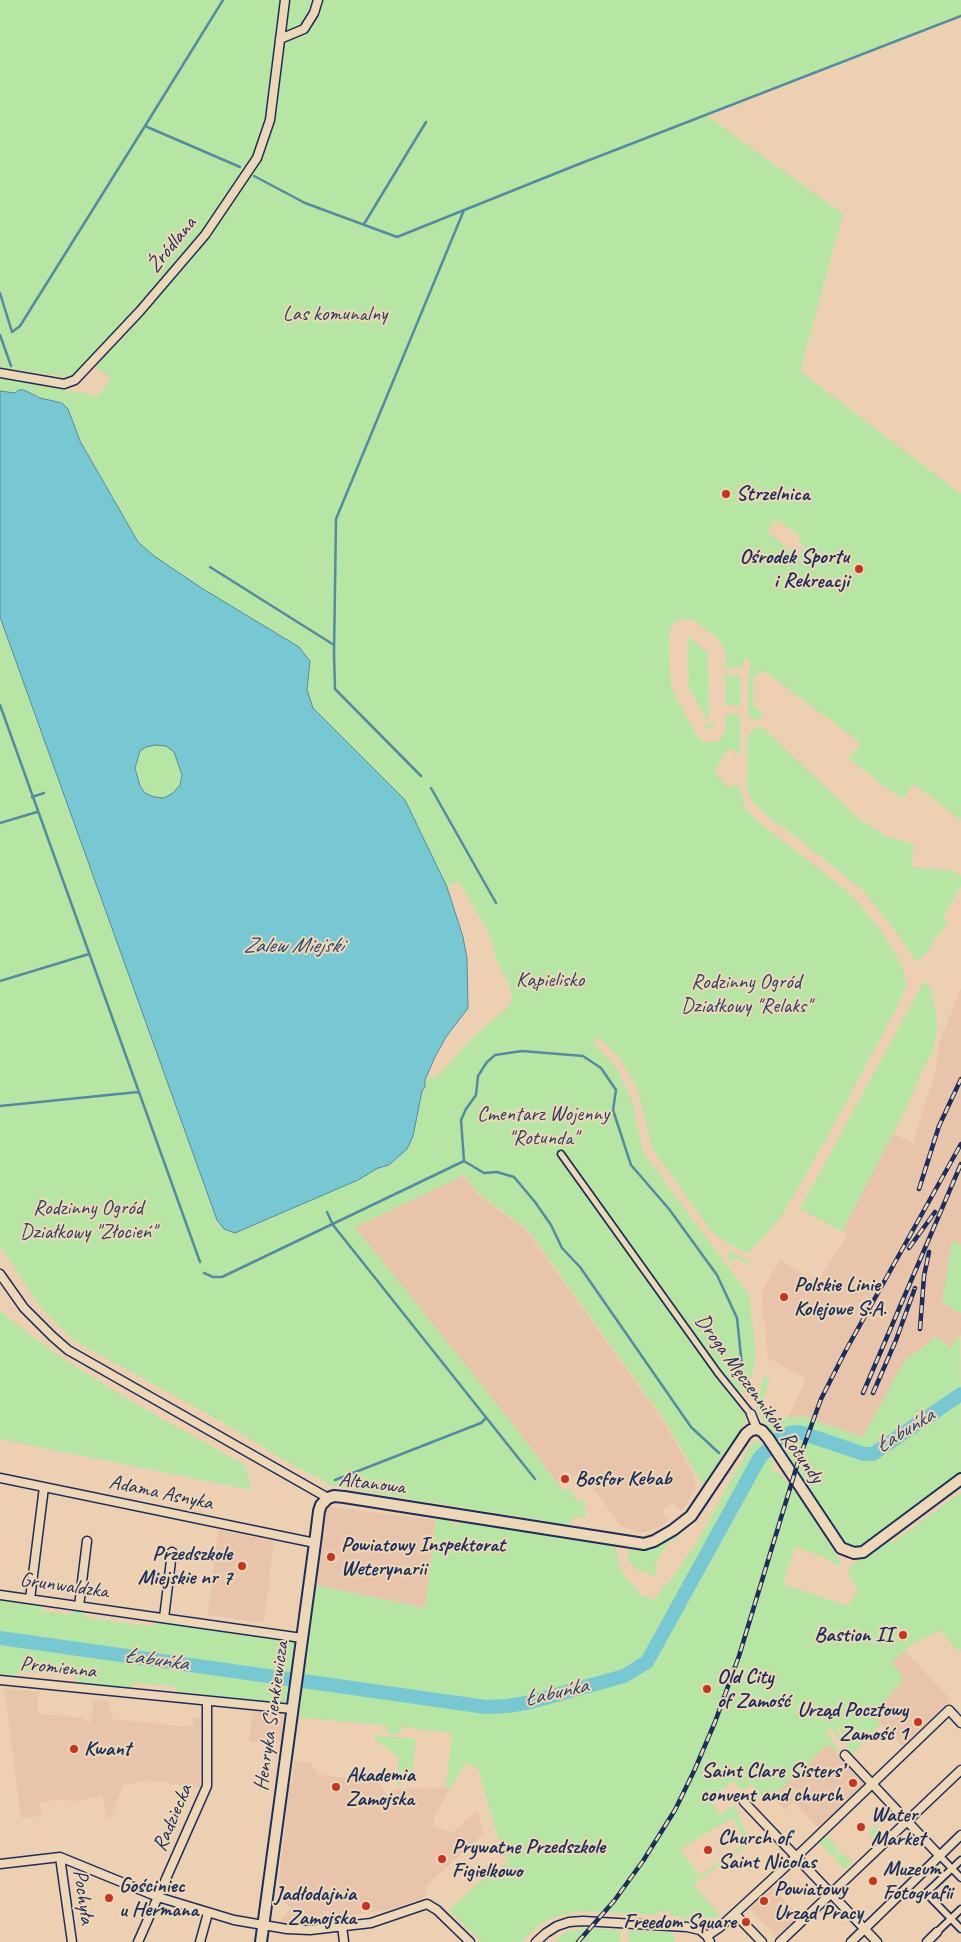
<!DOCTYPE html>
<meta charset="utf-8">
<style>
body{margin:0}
canvas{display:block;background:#edd0b2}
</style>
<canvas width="961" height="1942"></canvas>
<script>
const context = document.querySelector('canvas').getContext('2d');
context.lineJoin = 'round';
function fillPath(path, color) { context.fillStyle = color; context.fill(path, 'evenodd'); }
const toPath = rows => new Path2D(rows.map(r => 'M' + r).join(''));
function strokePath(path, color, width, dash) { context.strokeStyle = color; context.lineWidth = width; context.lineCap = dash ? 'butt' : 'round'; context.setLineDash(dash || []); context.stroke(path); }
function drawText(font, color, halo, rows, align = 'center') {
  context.font = font + ' Caveat,sans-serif'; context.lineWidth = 4; context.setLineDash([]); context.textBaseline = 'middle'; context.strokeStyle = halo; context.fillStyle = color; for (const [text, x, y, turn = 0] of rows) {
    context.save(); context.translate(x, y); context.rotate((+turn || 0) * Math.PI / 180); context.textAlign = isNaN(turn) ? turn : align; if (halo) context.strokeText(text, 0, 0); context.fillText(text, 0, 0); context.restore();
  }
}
const built = toPath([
 [961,989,961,1245,952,1241,942,1302,961,1314,961,1335,951,1349,935,1336,926,1345,905,1360,863,1437,806,1417,791,1418,788,1417,806,1379,768,1358,761,1292,780,1260,817,1282,847,1236,842,1232,893,1134,913,1143,935,1072,939,1044],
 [463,1176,478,1195,526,1230,661,1418,679,1448,694,1477,696,1489,681,1511,672,1502,661,1512,669,1521,660,1527,641,1533,621,1526,590,1484,588,1476,583,1469,572,1477,567,1471,558,1478,561,1483,559,1485,516,1428,355,1227],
 [330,1507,435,1520,425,1608,316,1585,327,1509],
 [218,1530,274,1541,264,1623,208,1615],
 [904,1650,951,1700,902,1746,870,1713,889,1697,902,1682,903,1676,890,1662],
 [4,1688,39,1692,37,1710,40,1714,84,1718,90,1724,94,1700,109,1701,112,1719,193,1727,194,1718,201,1718,200,1788,149,1780,124,1785,110,1818,107,1818,102,1795,87,1798,86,1800,67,1801,67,1799,40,1802,41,1816,21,1818],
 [253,1711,282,1713,283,1716,281,1743,249,1741],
 [829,1744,867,1784,819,1829,794,1802,785,1810,772,1797],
 [294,1761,312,1763,312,1767,316,1768,315,1774,380,1783,386,1794,395,1789,450,1788,434,1817,433,1826,452,1833,477,1810,484,1833,427,1885,425,1896,418,1900,394,1909,349,1915,348,1917,283,1922,280,1921,291,1908,281,1900,277,1899,289,1790,290,1784,292,1784],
 [772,1887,800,1917,778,1938,750,1909]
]);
const green = toPath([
 [0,0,961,0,961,16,706,115,843,214,800,371,961,494,961,820,914,784,902,799,849,759,861,743,763,670,753,678,753,704,763,715,757,720,750,717,748,714,748,682,751,662,745,658,741,667,722,668,721,666,726,666,726,656,723,646,717,638,693,620,683,619,673,624,670,630,669,642,670,675,673,692,698,738,707,743,719,741,726,730,726,714,736,714,740,716,740,752,735,755,735,749,727,750,715,769,716,775,729,788,733,784,739,787,744,801,742,805,760,823,842,887,857,901,882,933,897,956,903,969,906,986,895,1011,835,1123,781,1217,748,1254,719,1238,712,1232,652,1148,638,1090,620,1058,598,1037,593,1042,618,1070,632,1101,643,1152,749,1295,756,1352,748,1394,740,1391,734,1400,747,1419,703,1485,664,1419,528,1230,478,1193,464,1174,463,1176,355,1227,516,1428,563,1491,569,1488,578,1502,582,1500,585,1501,585,1517,575,1516,568,1525,326,1485,326,1482,282,1459,226,1424,73,1340,41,1308,0,1246,0,617,218,1224,231,1233,235,1233,358,1180,378,1168,389,1165,417,1118,422,1091,425,1087,427,1077,433,1079,450,1063,473,1037,507,1008,512,1001,512,996,507,977,505,978,496,958,488,932,459,881,447,887,429,850,324,720,313,708,307,690,309,676,304,654,299,647,203,589,154,556,138,542,80,441,68,409,62,403,40,398,24,390,15,393,0,391,0,378,99,396,111,378,89,363,76,374,66,377,0,367],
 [777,519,801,537,798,542,805,547,798,556,767,532],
 [687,636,707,652,708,656,709,723,714,724,711,729,704,727,709,723,689,688],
 [723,675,737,675,741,678,740,705,737,707,737,705,726,705,726,678,721,677],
 [760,727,764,729,859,819,888,837,914,844,911,867,954,871,961,877,961,885,943,919,948,923,935,939,928,952,916,962,897,933,864,891,780,824,779,826,753,803,747,788,747,738,754,728],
 [155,745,166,746,174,752,182,776,180,785,173,793,164,798,154,797,145,793,140,786,135,768,140,751,146,747],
 [924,981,930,988,936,1013,937,1029,933,1052,922,1070,908,1105,842,1232,800,1209],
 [952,1241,961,1245,961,1314,942,1302],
 [728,1250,749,1262,751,1266,738,1259,734,1259,732,1262,727,1252],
 [0,1311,56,1354,132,1402,245,1465,251,1490,0,1439],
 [960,1334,961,1471,862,1545,855,1547,847,1545,756,1410,763,1376,769,1378,762,1410,773,1415,779,1421,786,1419,788,1417,806,1417,863,1437,905,1360,926,1345,935,1336,951,1348],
 [756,1441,761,1443,773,1463,770,1469,781,1474,799,1497,842,1564,839,1566,835,1565,829,1559,795,1547,783,1584,848,1606,858,1590,848,1573,850,1567,888,1538,892,1543,961,1492,961,1649,957,1650,940,1630,911,1645,891,1662,903,1676,903,1680,889,1697,870,1713,881,1724,851,1755,839,1727,836,1728,843,1741,843,1746,831,1728,826,1732,839,1750,836,1752,828,1744,772,1797,768,1792,761,1795,751,1804,745,1795,754,1790,754,1788,752,1784,742,1791,734,1781,709,1799,720,1815,734,1805,747,1834,758,1838,693,1884,720,1916,714,1918,672,1916,670,1912,657,1911,657,1915,579,1911,555,1917,540,1924,521,1942,482,1942,449,1910,475,1886,508,1862,497,1835,478,1768,466,1763,450,1788,446,1788,452,1733,401,1727,400,1734,387,1733,388,1726,299,1717,316,1585,425,1608,436,1518,453,1520,453,1525,458,1526,459,1521,616,1547,620,1570,642,1596,655,1600,665,1583,668,1584,697,1542,748,1449],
 [732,1818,747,1842,699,1876,680,1849],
 [679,1534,675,1542,670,1539,654,1567,657,1572,655,1576,636,1569,627,1559,629,1550,643,1551,650,1549],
 [0,1599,42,1605,42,1611,71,1615,72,1609,84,1610,84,1617,155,1627,156,1621,291,1639,295,1644,287,1699,285,1702,281,1703,178,1693,175,1686,133,1683,131,1689,78,1684,74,1676,20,1671,16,1676,0,1675],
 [377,1735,416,1739,412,1778,396,1786,399,1757,374,1739],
 [876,1826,884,1834,876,1842,868,1833],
 [826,1836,840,1851,832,1856,819,1842],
 [842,1853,852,1863,845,1869,834,1858],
 [673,1918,716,1920,717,1924,710,1929,699,1923,686,1922],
 [584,1928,621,1930,620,1942,552,1942,566,1932],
 [628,1930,673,1933,675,1942,629,1942]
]);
const water = toPath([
 [19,390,24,390,40,398,62,403,68,409,80,441,138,542,154,556,203,589,299,647,310,661,307,690,313,708,405,800,447,887,463,937,467,958,468,1008,446,1037,435,1057,425,1080,425,1087,422,1091,413,1136,407,1149,389,1165,378,1168,358,1180,235,1233,224,1229,217,1220,0,617,0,391,15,393,19,390],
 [156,745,166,746,174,752,182,775,180,785,173,793,164,798,154,797,145,793,140,786,135,768,140,751,146,747,156,745]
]);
const stream = toPath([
 [145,126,223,0],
 [254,176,305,203,397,237,574,166,961,16],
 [364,224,426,122],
 [0,293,12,332,20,326,145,126,240,167],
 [0,335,11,366],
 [210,567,334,645],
 [0,705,200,1262],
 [421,776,335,689,334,654,336,519,464,210],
 [431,788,496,903],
 [32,797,44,793],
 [0,823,37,812],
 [0,981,89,954],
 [0,1106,138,1092],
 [327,1212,333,1225,535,1479],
 [204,1273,213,1277,222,1277,464,1161],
 [719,1453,691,1427,580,1267,562,1248,551,1225,535,1202,514,1177,497,1172,484,1173,464,1161,461,1120,466,1109,476,1095,478,1076,487,1062,495,1055,522,1051,583,1056,601,1068,616,1090,613,1110,631,1165,669,1209,717,1275,737,1318,742,1366],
 [335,1480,481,1423,486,1418]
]);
const river = toPath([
 [0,1638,486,1707,508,1706,531,1702,624,1676,647,1662,760,1457,781,1437,790,1433,799,1432,864,1454,873,1454,961,1394]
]);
const pedestrian = toPath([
 [561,1154,718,1373,751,1414],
 [938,1854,961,1878],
 [961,1860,926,1893,961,1929],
 [937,1932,961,1909]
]);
const minor = toPath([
 [280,39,304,29,314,13,318,0],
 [0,373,64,384,75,380,140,311,205,235,257,158,270,120,285,0],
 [0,1274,24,1308,52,1336,68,1350,328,1498],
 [751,1414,757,1429],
 [0,1478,315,1543],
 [0,1595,302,1638],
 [30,1599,44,1487],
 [79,1606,87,1541],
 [164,1618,172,1552],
 [0,1680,292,1709],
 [845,1755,937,1853],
 [744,1802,877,1942],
 [60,1857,72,1942],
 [0,1864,60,1857,158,1897,234,1920,287,1929,310,1930,371,1923,427,1904,437,1910,470,1942],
 [735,1914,762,1942],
 [342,1926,344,1942],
 [707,1936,719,1928,795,1858,949,1710,961,1723],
 [138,1942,207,1786,207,1701],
 [200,1942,208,1913],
 [536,1942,546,1933,557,1926,569,1922,583,1921,687,1927,700,1930,707,1936,710,1942],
 [780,1942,961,1770],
 [851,1942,961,1835],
 [927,1942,937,1932]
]);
const tertiary = toPath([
 [261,1942,315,1543,319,1511,321,1505,328,1498,334,1496,344,1497,644,1544,654,1541,673,1530,691,1516,746,1434,751,1430,757,1429,762,1431,768,1438,841,1548,854,1553,863,1552,961,1479]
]);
const rail = toPath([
 [919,1189,939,1126,961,1079],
 [909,1248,935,1212],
 [920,1329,924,1276,929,1252],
 [863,1393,961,1164],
 [873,1393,896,1340,915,1288],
 [578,1942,614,1901,643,1861,675,1810,695,1769,715,1722,739,1656,798,1462,821,1399,846,1350,961,1144]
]);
const markers = [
 [726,494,5,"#c8321e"],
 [859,569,5,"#c8321e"],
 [784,1297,5,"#c8321e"],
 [565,1479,5,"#c8321e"],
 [331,1557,5,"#c8321e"],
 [242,1566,5,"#c8321e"],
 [903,1635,5,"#c8321e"],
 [707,1689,5,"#c8321e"],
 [918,1722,5,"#c8321e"],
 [74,1749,5,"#c8321e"],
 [853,1783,5,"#c8321e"],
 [336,1787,5,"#c8321e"],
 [861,1827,5,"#c8321e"],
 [708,1850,5,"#c8321e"],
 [442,1859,5,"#c8321e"],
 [873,1881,5,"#c8321e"],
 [109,1898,5,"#c8321e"],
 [764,1901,5,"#c8321e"],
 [366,1906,5,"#c8321e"],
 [746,1922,5,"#c8321e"]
];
const streetNames = [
 ["Źródlana",172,245,-51],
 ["Droga Męczenników Rotundy",759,1399,54],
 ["Altanowa",372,1484,7],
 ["Adama Asnyka",161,1493,12],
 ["Grunwaldzka",64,1586,8],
 ["Promienna",58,1668,6],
 ["Henryka Sienkiewicza",272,1716,-82],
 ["Radziecka",173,1818,-67],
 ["Pochyła",83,1897,82]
];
const parkNames = [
 ["Las komunalny",335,314],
 ["Kąpielisko",550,980],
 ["Rodzinny Ogród",746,982],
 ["Działkowy \"Relaks\"",746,1006],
 ["Cmentarz Wojenny",543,1114],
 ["\"Rotunda\"",543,1138],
 ["Rodzinny Ogród",88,1208],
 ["Działkowy \"Złocień\"",88,1232]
];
const poiNames = [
 ["Strzelnica",736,494],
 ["Ośrodek Sportu",849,557,"right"],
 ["i Rekreacji",849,581,"right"],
 ["Polskie Linie",794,1285],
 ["Kolejowe S.A.",794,1309],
 ["Bosfor Kebab",575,1479],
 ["Powiatowy Inspektorat",341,1545],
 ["Weterynarii",341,1569],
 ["Przedszkole",232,1554,"right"],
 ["Miejskie nr 7",232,1578,"right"],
 ["Bastion II",893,1635,"right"],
 ["Old City",717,1677],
 ["of Zamość",717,1701],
 ["Urząd Pocztowy",908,1710,"right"],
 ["Zamość 1",908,1734,"right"],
 ["Kwant",84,1749],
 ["Saint Clare Sisters’",843,1771,"right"],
 ["convent and church",843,1795,"right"],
 ["Akademia",346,1775],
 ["Zamojska",346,1799],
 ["Water",871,1815],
 ["Market",871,1839],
 ["Church of",718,1838],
 ["Saint Nicolas",718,1862],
 ["Prywatne Przedszkole",452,1847],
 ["Figielkowo",452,1871],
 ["Muzeum",883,1869],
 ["Fotografii",883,1893],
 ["Gościniec",119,1886],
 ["u Hermana",119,1910],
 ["Powiatowy",774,1889],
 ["Urząd Pracy",774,1913],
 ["Jadłodajnia",356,1894,"right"],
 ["Zamojska",356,1918,"right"],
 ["Freedom Square",736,1922,"right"]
];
const waterNames = [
 ["Zalew Miejski",293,946],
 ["Łabuńka",905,1431,-32],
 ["Łabuńka",156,1660,8],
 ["Łabuńka",556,1693,-13]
];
fillPath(built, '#e8c4ab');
fillPath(green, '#b7e5a4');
fillPath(water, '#78c8d4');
strokePath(water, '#538ba5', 1);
strokePath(stream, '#538ba5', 2.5);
strokePath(river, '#78c8d4', 14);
strokePath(pedestrian, '#1b2f5e', 9);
strokePath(minor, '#1b2f5e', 11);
strokePath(tertiary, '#1b2f5e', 14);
strokePath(pedestrian, '#eed7b7', 5.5);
strokePath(minor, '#eed7b7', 8);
strokePath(tertiary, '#eed7b7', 10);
strokePath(rail, '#1b2f5e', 4.5);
strokePath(rail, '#eed7b7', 2.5, [8]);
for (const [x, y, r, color] of markers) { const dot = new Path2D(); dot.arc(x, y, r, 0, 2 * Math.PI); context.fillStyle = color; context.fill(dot); strokePath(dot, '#eed7b7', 2); }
drawText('21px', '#1b2f5e', '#eed7b7', streetNames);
drawText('21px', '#2b4165', '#eed7b7', parkNames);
drawText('bold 21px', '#1b2f5e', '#eed7b7', poiNames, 'left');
drawText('italic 22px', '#294670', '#eed7b7', waterNames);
</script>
